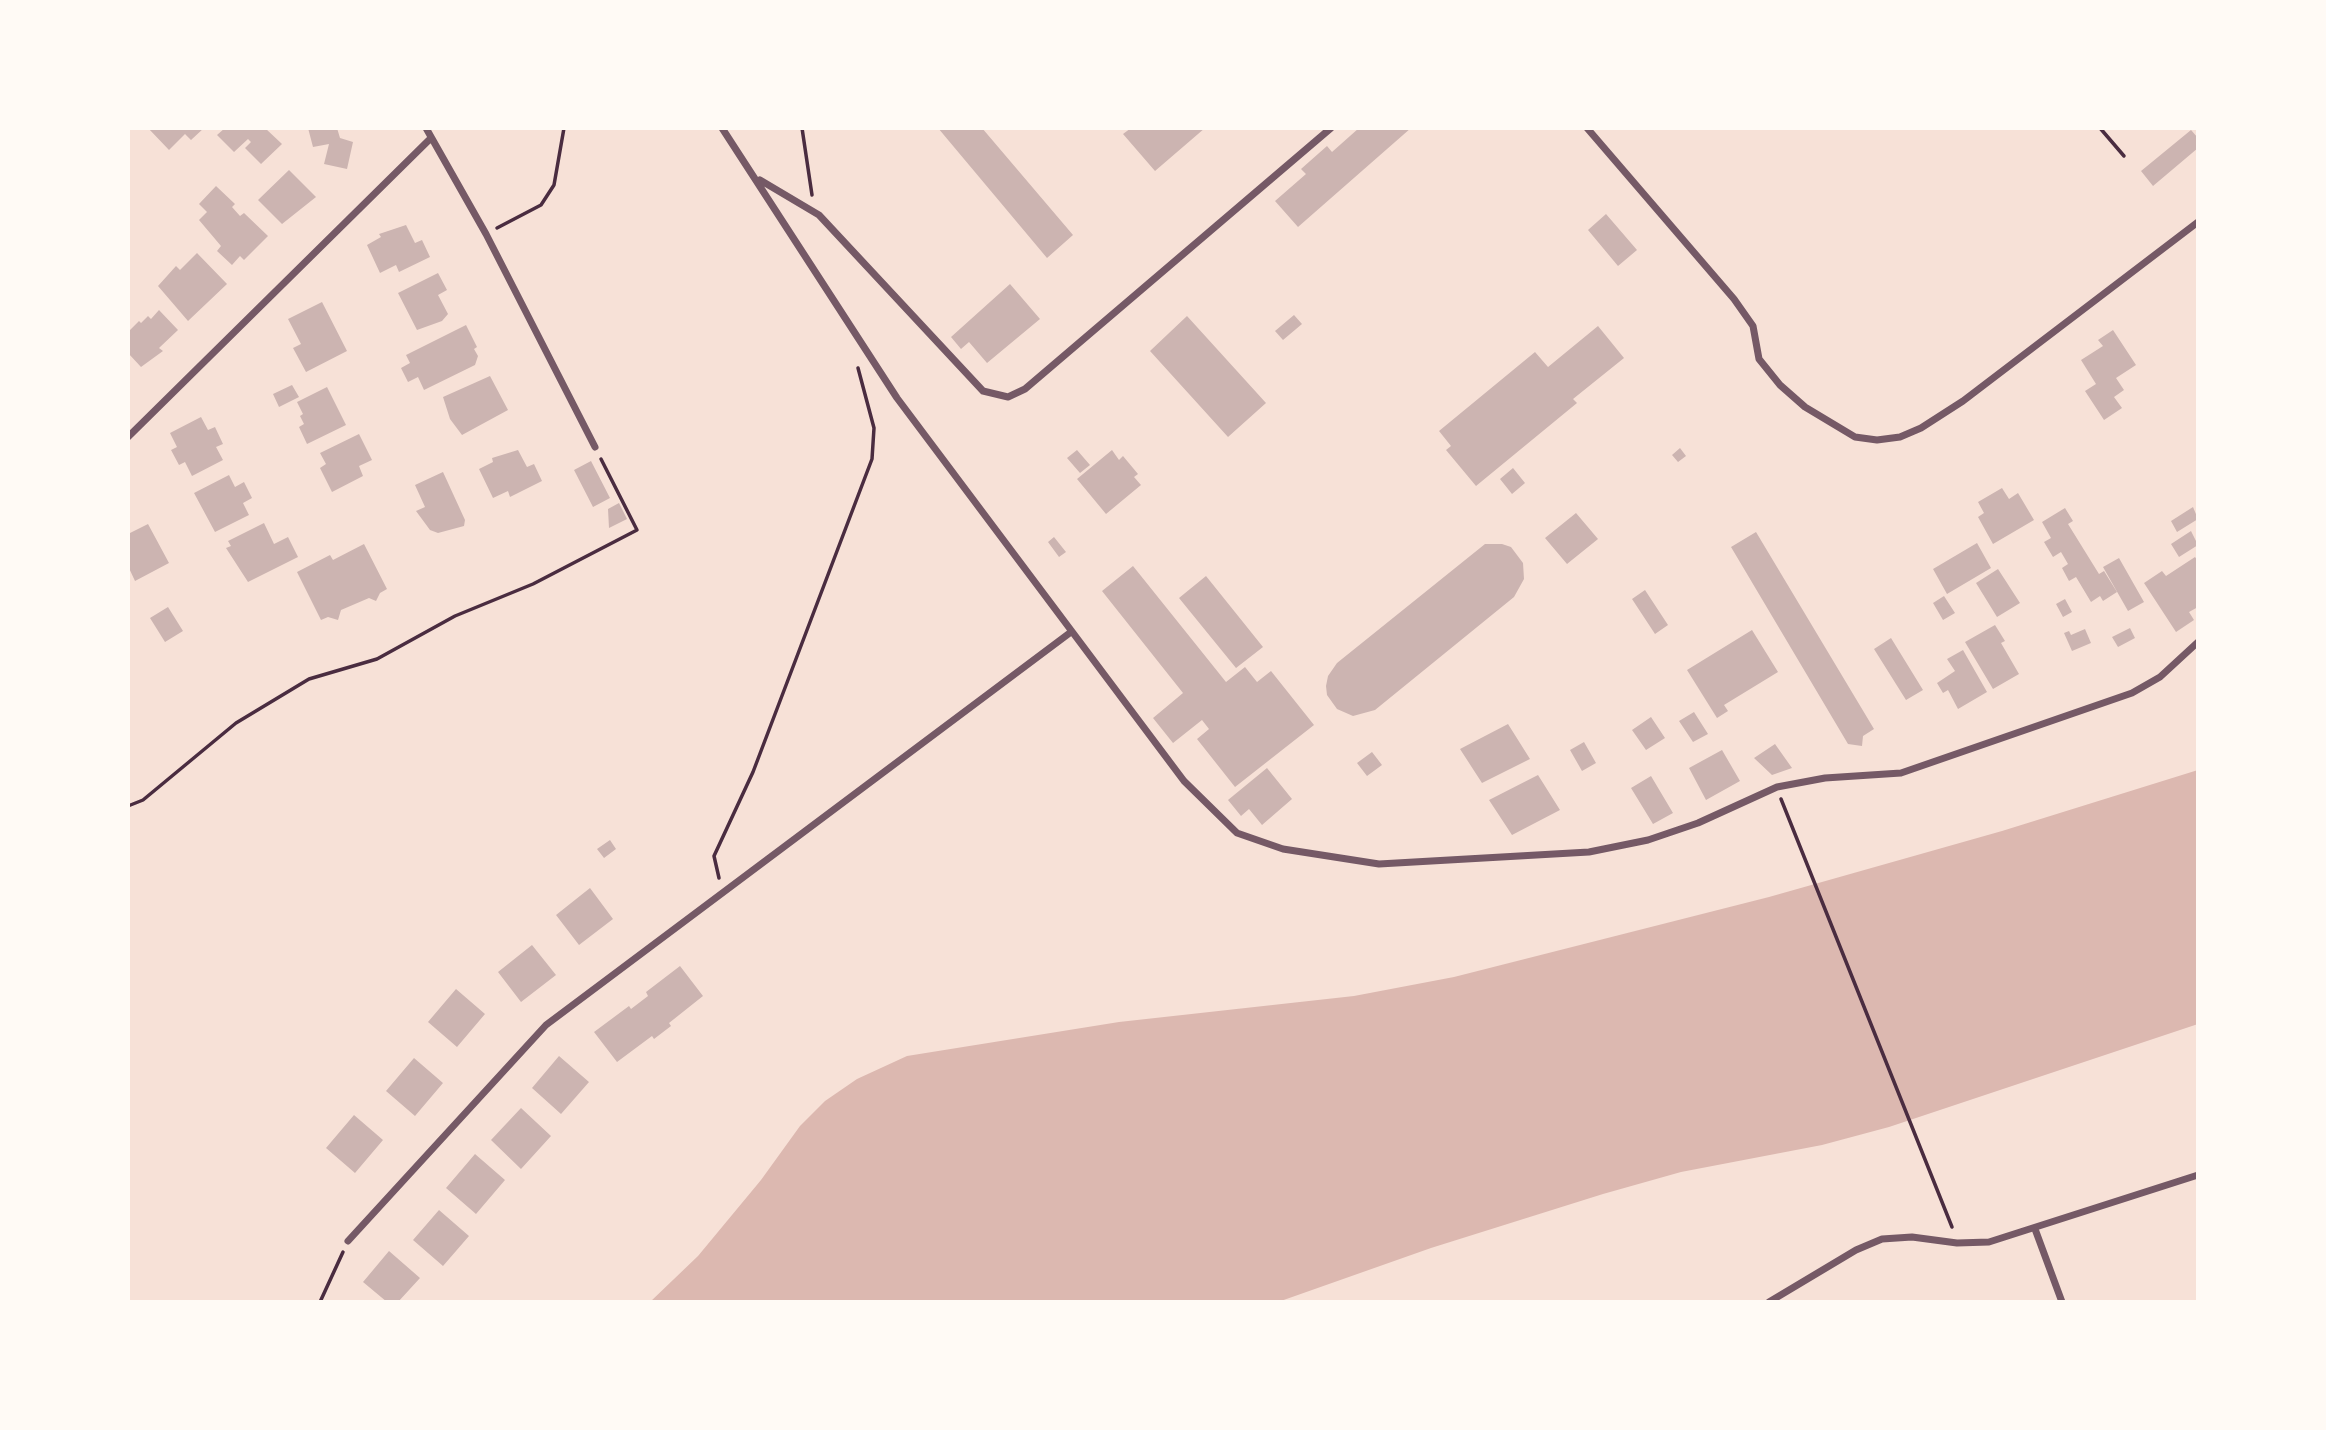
<!DOCTYPE html>
<style>
body{margin:0}
#map{position:relative;width:2326px;height:1430px;overflow:hidden;background:#f7e1d7;font-family:"Sofia Sans Condensed",sans-serif}
canvas{display:block}
.frame{position:absolute;inset:0;border:130px solid #fffaf5;pointer-events:none}
</style>
<div id="map">
<canvas width="2326" height="1430"></canvas>
<div class="frame"></div>
</div>
<script>
const context = document.querySelector('canvas').getContext('2d');
context.lineJoin = 'round';
function fillPath(path, color) { context.fillStyle = color; context.fill(path, 'evenodd'); }
const toPath = rows => new Path2D(rows.map(r => 'M' + r).join(''));
function strokePath(path, color, width, dash) { context.strokeStyle = color; context.lineWidth = width; context.lineCap = dash ? 'butt' : 'round'; context.setLineDash(dash || []); context.stroke(path); }
const water = toPath([
 [2198,770,2198,1024,1889,1127,1822,1145,1681,1172,1603,1194,1431,1248,1278,1302,650,1302,698,1256,761,1180,800,1126,825,1101,857,1079,907,1056,1119,1022,1354,996,1454,977,1769,897,2002,831]
]);
const building = toPath([
 [148,128,204,128,191,140,185,134,169,150],
 [225,128,265,128,282,144,261,164,245,148,251,142,248,139,234,152,217,135],
 [308,128,337,128,340,138,353,142,347,169,324,164,329,144,313,147],
 [938,128,982,128,1073,235,1047,258],
 [1131,128,1205,128,1155,171,1123,134],
 [1359,128,1411,128,1298,227,1275,201,1306,174,1301,169,1327,146,1332,152],
 [2191,130,2198,138,2198,148,2153,186,2141,171],
 [289,170,316,197,282,224,258,200],
 [216,186,235,204,232,207,240,216,244,213,268,236,244,260,240,256,232,265,217,251,221,246,199,220,207,212,199,204],
 [1606,214,1637,250,1618,266,1588,230],
 [406,225,415,243,422,240,430,257,399,272,396,265,380,273,367,245,381,237,379,234],
 [197,253,227,284,188,321,158,286,176,266,180,270],
 [438,273,447,290,438,295,448,314,442,321,417,330,398,293],
 [1010,284,1040,319,987,363,969,342,961,349,951,337],
 [322,302,347,351,306,372,293,348,301,344,288,319],
 [159,310,178,330,159,348,163,351,141,367,128,353,128,332,139,321,141,323,148,316,151,319],
 [1294,315,1302,324,1283,340,1275,331],
 [1187,316,1266,403,1228,437,1150,351],
 [466,325,477,347,474,349,478,356,475,365,424,390,418,377,408,382,401,368,410,363,406,355],
 [1598,326,1624,358,1573,399,1577,403,1476,486,1446,450,1451,446,1439,431,1535,352,1548,367],
 [2113,330,2136,365,2116,378,2124,390,2114,397,2122,408,2104,420,2085,391,2096,384,2081,360,2103,346,2098,340],
 [490,376,508,410,462,435,450,419,443,397],
 [292,385,299,397,279,407,273,394],
 [327,387,346,425,307,444,299,427,304,424,300,416,303,414,297,402],
 [201,417,208,430,215,427,223,444,216,447,223,460,192,476,185,462,179,465,171,450,177,447,170,433],
 [359,434,372,460,359,466,363,476,332,492,320,468,326,464,320,453],
 [1680,448,1686,456,1678,462,1672,455],
 [518,450,527,467,534,464,542,481,510,497,508,491,493,498,479,469,493,462,492,458],
 [1077,450,1090,465,1080,473,1067,458],
 [1112,450,1119,460,1123,456,1138,474,1134,477,1141,485,1106,514,1077,479],
 [591,461,610,498,593,507,574,470],
 [1513,468,1525,483,1512,494,1500,479],
 [443,472,465,520,464,526,438,533,430,530,416,511,425,507,415,485],
 [229,475,235,487,244,482,252,498,243,503,249,515,215,532,194,493],
 [2002,488,2009,499,2018,493,2034,520,1993,544,1978,517,1984,513,1978,502],
 [619,503,627,519,609,528,608,509],
 [2193,507,2198,519,2177,532,2171,521],
 [2065,508,2073,521,2068,524,2099,574,2104,571,2117,592,2103,601,2100,596,2091,602,2076,577,2069,581,2062,568,2068,564,2061,552,2053,557,2044,542,2051,538,2042,522],
 [1576,513,1598,539,1567,564,1545,538],
 [264,523,274,544,288,537,298,557,248,582,226,548,231,546,228,541],
 [148,524,169,563,135,581,128,566,128,534],
 [2191,531,2198,545,2179,557,2171,544],
 [1756,532,1874,729,1863,736,1862,746,1848,744,1731,547],
 [1054,537,1066,552,1059,557,1048,542],
 [1977,543,1991,568,1947,594,1933,569],
 [364,544,387,589,380,593,376,601,369,598,341,610,338,620,328,617,321,620,297,572,330,555,333,560],
 [1485,544,1502,544,1511,547,1523,563,1524,579,1514,597,1375,710,1353,716,1337,709,1327,695,1326,686,1328,676,1337,663],
 [2195,557,2198,561,2198,607,2189,612,2194,620,2176,632,2144,583,2162,571,2166,576],
 [2119,558,2144,602,2128,611,2103,567],
 [1133,566,1226,682,1245,667,1257,682,1271,671,1314,725,1235,787,1197,739,1209,729,1202,720,1173,743,1153,718,1183,693,1102,591],
 [1998,569,2020,603,1997,617,1976,583],
 [1206,576,1263,647,1236,668,1179,598],
 [1645,590,1668,625,1655,634,1632,599],
 [1944,596,1955,613,1943,620,1933,603],
 [2065,599,2072,612,2063,617,2056,604],
 [168,607,183,631,165,642,150,618],
 [1995,625,2005,641,2001,643,2019,674,1993,689,1965,642],
 [2130,628,2135,638,2118,647,2112,637],
 [2085,629,2091,643,2072,651,2064,633,2069,631,2071,635],
 [1752,630,1778,672,1724,705,1728,711,1717,718,1687,670],
 [1891,638,1923,690,1906,700,1874,649],
 [1963,650,1987,692,1958,709,1948,690,1943,693,1937,683,1955,671,1947,659],
 [1694,712,1708,734,1693,742,1679,721],
 [1651,717,1665,738,1646,750,1632,730],
 [1508,724,1530,759,1482,783,1460,749],
 [1584,742,1596,763,1582,771,1570,750],
 [1775,744,1792,768,1772,775,1754,758],
 [1722,750,1740,781,1706,800,1689,768],
 [1372,752,1382,765,1367,776,1357,763],
 [1267,768,1292,799,1262,825,1249,809,1241,816,1228,800],
 [1538,775,1560,810,1512,835,1489,800],
 [1651,776,1673,813,1653,824,1631,788],
 [610,840,616,849,604,858,597,849],
 [590,888,613,919,579,945,556,915],
 [532,945,556,975,521,1002,498,972],
 [680,966,703,996,669,1023,671,1026,654,1039,652,1036,617,1062,594,1032,629,1006,631,1009,648,996,646,992],
 [456,989,485,1014,457,1047,428,1022],
 [559,1056,589,1082,561,1114,532,1088],
 [414,1058,443,1083,415,1116,386,1091],
 [521,1108,551,1136,521,1169,491,1140],
 [354,1115,383,1140,355,1173,326,1148],
 [475,1154,505,1180,476,1214,446,1188],
 [439,1210,469,1236,443,1266,413,1240],
 [389,1251,420,1278,398,1302,387,1302,363,1282]
]);
const path = toPath([
 [802,128,812,195],
 [2100,128,2124,156],
 [497,228,541,205,554,185,564,128],
 [1781,799,1952,1227],
 [128,806,143,800,236,723,309,679,377,659,455,616,533,584,637,530,601,459],
 [719,878,714,856,753,772,872,459,874,428,858,368],
 [320,1302,343,1252]
]);
const minor = toPath([
 [426,128,486,234,595,447],
 [722,128,897,398,1184,781,1237,833,1283,849,1379,864,1589,852,1648,840,1698,823,1777,787,1825,778,1901,773,2132,693,2160,677,2198,642],
 [1587,128,1734,299,1753,326,1759,359,1780,385,1805,407,1855,437,1877,440,1900,437,1921,428,1963,401,2198,222],
 [760,180,819,215,983,391,1008,397,1025,389,1331,128],
 [128,437,431,138],
 [2035,1229,2062,1302],
 [348,1241,546,1025,1071,632],
 [1769,1302,1856,1250,1882,1239,1912,1237,1957,1243,1989,1242,2198,1175]
]);
fillPath(water, '#dcb8b0');
fillPath(building, '#ccb4b1');
strokePath(path, '#4a2c40', 3.5);
strokePath(minor, '#755966', 7);
</script>
